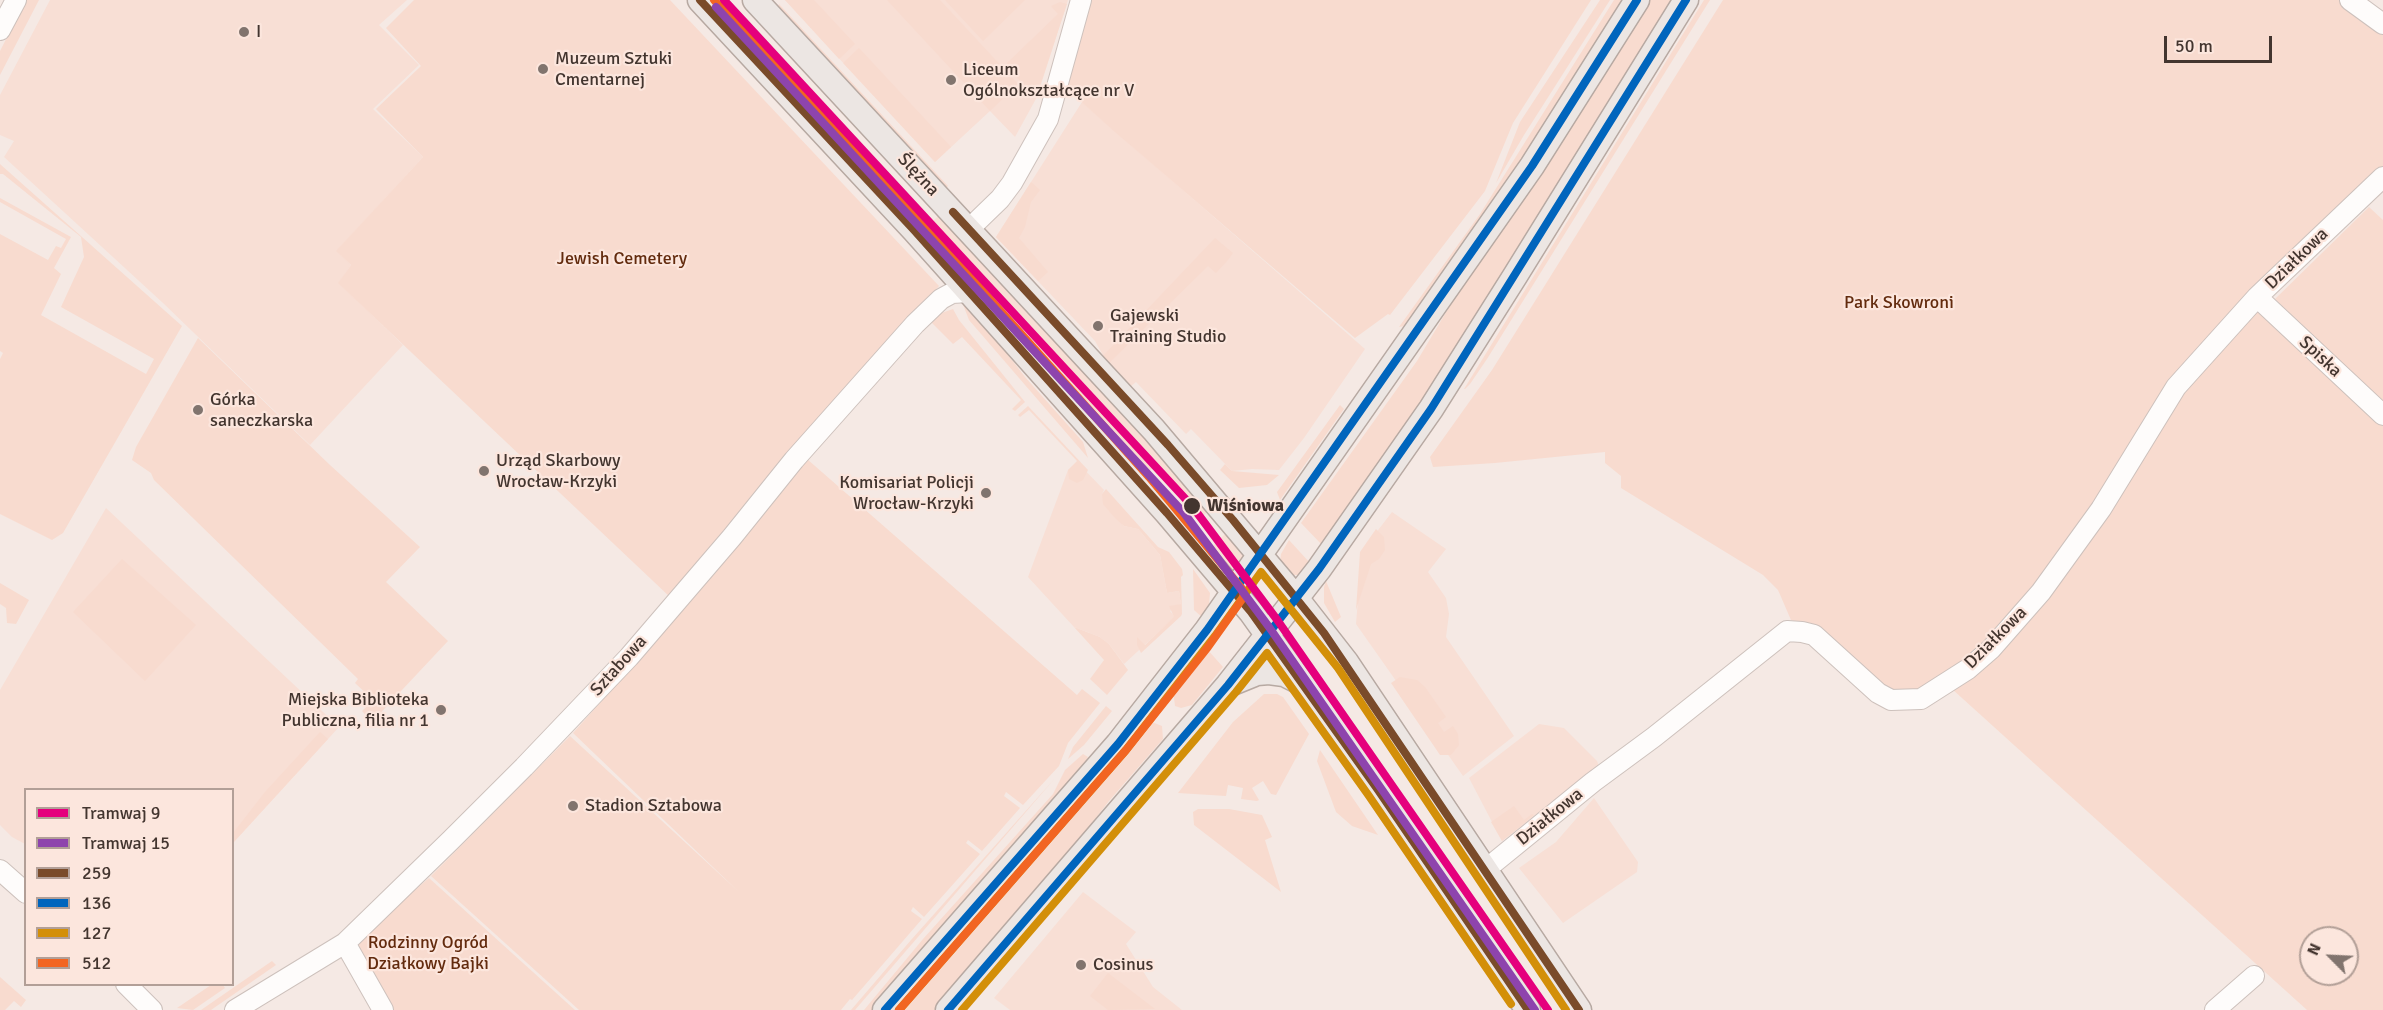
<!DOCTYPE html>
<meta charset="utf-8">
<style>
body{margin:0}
#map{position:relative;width:2383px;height:1010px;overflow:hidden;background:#f5e9e4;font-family:Signika,sans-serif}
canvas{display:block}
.legend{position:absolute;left:24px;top:788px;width:210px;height:198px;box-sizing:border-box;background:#fce6dd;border:2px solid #b29f97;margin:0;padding:8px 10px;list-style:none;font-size:18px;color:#43352f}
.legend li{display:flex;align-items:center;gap:12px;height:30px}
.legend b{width:30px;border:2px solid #b29f97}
.north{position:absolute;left:2299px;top:926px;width:60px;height:60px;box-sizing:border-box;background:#fce6dd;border:2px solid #b29f97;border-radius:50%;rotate:294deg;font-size:16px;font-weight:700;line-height:24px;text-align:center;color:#43352f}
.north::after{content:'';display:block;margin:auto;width:21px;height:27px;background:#81746e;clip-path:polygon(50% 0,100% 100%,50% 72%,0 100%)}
.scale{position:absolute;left:2164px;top:36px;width:108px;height:27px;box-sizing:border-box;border:3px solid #43352f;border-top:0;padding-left:8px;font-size:18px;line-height:21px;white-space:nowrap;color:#43352f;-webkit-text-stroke:4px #fce6dd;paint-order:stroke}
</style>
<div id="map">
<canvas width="2383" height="1010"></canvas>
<ul class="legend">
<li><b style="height:8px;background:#e5007d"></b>Tramwaj 9</li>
<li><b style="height:8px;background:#8e44ad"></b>Tramwaj 15</li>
<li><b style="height:8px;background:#7a4b2a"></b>259</li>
<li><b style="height:8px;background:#0065bd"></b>136</li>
<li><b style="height:8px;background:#d38f09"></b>127</li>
<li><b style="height:8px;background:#f26522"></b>512</li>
</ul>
<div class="north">N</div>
<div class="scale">50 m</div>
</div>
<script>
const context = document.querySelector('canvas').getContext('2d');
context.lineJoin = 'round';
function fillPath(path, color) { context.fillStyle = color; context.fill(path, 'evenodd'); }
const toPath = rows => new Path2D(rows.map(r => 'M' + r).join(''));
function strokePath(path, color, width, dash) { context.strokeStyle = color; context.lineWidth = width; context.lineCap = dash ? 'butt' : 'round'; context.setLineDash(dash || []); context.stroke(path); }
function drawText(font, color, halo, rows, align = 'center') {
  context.font = font + ' Signika,sans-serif'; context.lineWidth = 4.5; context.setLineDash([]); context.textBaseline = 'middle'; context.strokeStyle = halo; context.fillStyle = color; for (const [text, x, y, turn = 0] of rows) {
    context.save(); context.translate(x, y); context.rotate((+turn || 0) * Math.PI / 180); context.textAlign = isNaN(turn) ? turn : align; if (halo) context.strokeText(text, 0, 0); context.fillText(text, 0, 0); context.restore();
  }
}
const built = toPath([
 [50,0,407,0,379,25,419,65,373,109,423,157,337,251,351,265,339,283,403,345,310,445,163,303,4,157,14,141,0,135,0,95],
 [785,0,1068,0,1037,97,1015,137,990,111,935,162],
 [1082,102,1365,349,1304,438,1279,470,1252,469,1232,471,1191,429,1186,434,1136,382,1130,387,1108,364,1095,341,996,237],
 [939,215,1210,509,1199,520,1154,467,929,225],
 [1077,462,1104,490,1102,494,1124,526,1138,529,1160,555,1167,593,1179,591,1181,604,1170,611,1175,617,1124,664,1109,644,1100,637,1074,627,1028,577,1068,470],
 [106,508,339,727,233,843,232,790,26,790,25,844,12,837,0,825,0,690],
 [1392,512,1446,549,1428,572,1446,598,1449,614,1446,637,1514,736,1463,776,1356,624,1362,551],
 [1230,529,1247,555,1236,570,1229,566,1213,546],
 [1539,724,1564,728,1597,761,1600,769,1502,841,1469,778],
 [1594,798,1638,862,1637,872,1563,923,1519,868,1556,842],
 [1083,892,1136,932,1126,944,1153,987,1182,1010,1010,1010,994,998]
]);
const green = toPath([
 [26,0,39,0,0,75,0,51],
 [414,0,670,0,939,286,671,598,338,283,351,265,336,251,423,157,376,109,421,66,386,28],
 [785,0,814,0,855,44,839,59],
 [887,0,940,0,1018,84,990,111],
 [945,0,1025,0,983,41],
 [1092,0,1591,0,1513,123,1485,191,1390,315,1388,314,1355,338,1115,132,1067,89,1076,45],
 [1600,0,1610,0,1524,135,1496,183,1520,122],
 [1614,0,1625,0,1469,242,1405,326,1399,327,1480,214],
 [1647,0,1678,0,1467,338,1323,546,1301,523,1417,361,1460,289],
 [1704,0,1710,0,1487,359,1470,384,1465,389,1464,389],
 [1723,0,2341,0,2383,31,2383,169,2253,316,2261,308,2383,421,2383,1010,2307,1010,1952,689,1895,690,1876,682,1817,628,1791,620,1778,590,1763,575,1621,488,1621,476,1605,463,1605,452,1495,463,1433,467,1430,457,1492,370],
 [2311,938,2347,938,2347,974,2311,974],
 [1060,2,1067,4,1036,98,1005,65,1058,14,1051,6],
 [779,4,948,186,944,190,777,9],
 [859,48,951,147,935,162,843,63],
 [0,164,182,326,63,533,52,540,0,514,0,359,3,353,0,351,0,234,48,260,56,246,61,248,66,239,0,202,0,198,71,237,54,268,61,274,41,315,146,374,154,359,61,307,84,257,81,237,3,174,0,174],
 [1031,182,1040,190,1031,202,1025,227,1019,238,1048,272,1038,281,996,237],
 [2369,207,2383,220,2383,402,2275,299],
 [929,225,1154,467,1149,471,1145,467,1123,442,1065,386,923,230],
 [1215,238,1233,253,1228,260,1216,273,1208,266,1108,364,1102,357],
 [962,302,982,321,1025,377,1083,442,1088,458,969,320],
 [953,309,959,320,1025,402,1015,411,1012,409,1021,400,962,337,953,344,930,321,933,316],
 [198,338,330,465,420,547,386,582,448,641,372,722,362,711,373,700,355,683,358,679,154,480,151,473,132,460,136,447],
 [1340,405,1344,409,1280,500,1277,492],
 [1028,406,1088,470,1083,480,1077,483,1069,479,1068,470,1077,461,1029,410,1020,417,1018,415],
 [807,459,1077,695,1082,689,1100,703,1068,743,1059,766,1023,805,1006,792,1004,796,1020,808,982,851,968,840,966,843,980,854,924,917,913,907,911,911,922,919,852,1000,850,999,841,1010,579,1010,431,876,570,736,739,892,573,733,635,664,729,549,735,549],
 [1225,464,1232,471,1279,475,1267,485,1239,488,1220,470],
 [1106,489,1158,547,1169,552,1182,569,1183,575,1181,577,1182,614,1181,616,1141,653,1137,645,1137,637,1145,645,1174,617,1169,606,1181,604,1179,591,1167,593,1160,555,1138,529,1124,526,1115,518,1103,504,1102,494],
 [1376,529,1384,537,1385,550,1379,559,1371,564,1356,610,1360,552],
 [1289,540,1310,563,1298,575,1292,575,1280,562,1281,554],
 [122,559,196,625,145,681,73,612],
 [1193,569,1210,593,1209,604,1203,618,1194,610],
 [1326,581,1341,617,1335,622,1324,603,1324,587],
 [0,583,29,600,16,624,7,623,6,608,0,604],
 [1074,627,1100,637,1109,644,1128,670,1107,695,1090,679,1104,660],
 [1207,649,1223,667,1192,705,1181,708,1175,706,1173,690],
 [1400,677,1417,680,1425,687,1446,717,1438,723,1444,732,1453,726,1458,734,1459,745,1451,755,1440,755,1391,683],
 [1264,694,1277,694,1283,697,1309,734,1276,795,1271,794,1263,781,1252,788,1259,800,1257,801,1241,799,1243,788,1228,785,1226,796,1178,793,1233,722],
 [1106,706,1112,711,1084,745,1068,759,1073,747],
 [1152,722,1162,726,1163,739,1109,801,1054,872,935,1010,898,1010,1146,725],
 [320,732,328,739,233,843,233,833,265,792],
 [1320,750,1378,835,1352,826,1336,812,1317,761],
 [1083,754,1088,757,1078,776,874,1010,864,1010,923,939,1053,794,1065,770],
 [1056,777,855,1010,851,1010,911,940],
 [1514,806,1524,820,1532,814,1534,815,1502,841,1491,822],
 [1198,809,1229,809,1262,815,1272,837,1265,840,1281,892,1194,825,1193,812],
 [429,878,575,1010,394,1010,358,949,360,937],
 [272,961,276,965,211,1010,201,1010],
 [1108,973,1155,1009,1108,1010,1090,996],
 [0,977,26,1000,21,1007,14,1001,5,1010,0,1010],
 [211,985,223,985,225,988,193,1010,177,1008]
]);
const minor = toPath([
 [2350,0,2383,24],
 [0,30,16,0],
 [969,229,1000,199,1012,183,1048,119,1081,0],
 [2257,297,2383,415],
 [0,870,26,893],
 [1485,870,1593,782,1654,737,1787,631,1802,632,1814,635,1878,693,1891,700,1921,699,1968,669,1991,649,2041,592,2101,509,2176,387,2257,297,2383,177],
 [345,943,383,1010],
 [126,984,152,1010],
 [235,1010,345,943,451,840,524,767,629,657,732,537,794,460,915,324,941,299,952,293,969,292],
 [2215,1010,2254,976]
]);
const major = toPath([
 [700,0,914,230,1167,513,1251,612,1378,790,1528,1010],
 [755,0,1154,430,1296,598,1346,662,1579,1010],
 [1230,684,1257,673,1269,672,1284,674,1300,682],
 [885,1010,1118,744,1207,630,1532,166,1637,0],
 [948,1010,1228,685,1319,569,1431,409,1515,276,1686,0]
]);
const bus1 = toPath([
 [700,0,914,230,1167,513,1251,612,1378,790,1528,1010],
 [953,212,1168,445,1233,520,1324,633,1579,1010]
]);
const bus2 = toPath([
 [885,1010,1118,744,1207,630,1532,166,1637,0],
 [948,1010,1228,685,1319,569,1431,409,1686,0]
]);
const bus3 = toPath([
 [899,1010,1126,750,1215,636,1261,572,1338,668,1566,1010],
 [962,1010,1236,692,1267,653,1369,796,1511,1004]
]);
const bus4 = toPath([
 [714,0,922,223,1149,477,1244,591,1243,598,1208,647,1126,750,899,1010]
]);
const tram1 = toPath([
 [724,0,1192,506,1278,621,1548,1010]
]);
const tram2 = toPath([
 [716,7,1184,513,1269,627,1535,1010]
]);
const markers = [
 [244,32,6,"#81746e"],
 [543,69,6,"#81746e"],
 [951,80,6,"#81746e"],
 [1098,326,6,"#81746e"],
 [198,410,6,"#81746e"],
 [484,471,6,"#81746e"],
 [986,493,6,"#81746e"],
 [1192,506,9,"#43352f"],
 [441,710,6,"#81746e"],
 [573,806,6,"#81746e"],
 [1081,965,6,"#81746e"]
];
const poiNames = [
 ["I",256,32],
 ["Muzeum Sztuki",555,59],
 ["Cmentarnej",555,80],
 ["Liceum",963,70],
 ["Ogólnokształcące nr V",963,91],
 ["Gajewski",1110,316],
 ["Training Studio",1110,337],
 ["Górka",210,400],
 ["saneczkarska",210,421],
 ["Urząd Skarbowy",496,461],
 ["Wrocław-Krzyki",496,482],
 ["Komisariat Policji",974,483,"right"],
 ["Wrocław-Krzyki",974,504,"right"],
 ["Miejska Biblioteka",429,700,"right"],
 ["Publiczna, filia nr 1",429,721,"right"],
 ["Stadion Sztabowa",585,806],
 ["Cosinus",1093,965]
];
const streetNames = [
 ["Ślężna",918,175,47],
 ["Działkowa",2297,259,-44],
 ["Spiska",2320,357,43],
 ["Działkowa",1996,638,-45],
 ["Sztabowa",619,666,-48],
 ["Działkowa",1550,817,-39]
];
const parkNames = [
 ["Jewish Cemetery",622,259],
 ["Park Skowroni",1899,303],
 ["Rodzinny Ogród",428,943],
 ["Działkowy Bajki",428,964]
];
const stopNames = [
 ["Wiśniowa",1207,506]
];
fillPath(built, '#f8dfd5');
fillPath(green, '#f8dbcf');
strokePath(minor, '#cdc1bc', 22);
strokePath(major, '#b7a9a2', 27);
strokePath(minor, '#fefcfb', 20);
strokePath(major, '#ece6e3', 24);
strokePath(bus1, '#7a4b2a', 8);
strokePath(bus2, '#0065bd', 8);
strokePath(bus3, '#d38f09', 8);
strokePath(bus4, '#f26522', 8);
strokePath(tram1, '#e5007d', 8);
strokePath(tram2, '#8e44ad', 8);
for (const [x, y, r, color] of markers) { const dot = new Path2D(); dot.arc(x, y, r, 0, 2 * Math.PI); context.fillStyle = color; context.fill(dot); strokePath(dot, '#fce6dd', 2); }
drawText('18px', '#43352f', '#fce6dd', poiNames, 'left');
drawText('18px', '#43352f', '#fce6dd', streetNames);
drawText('18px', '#632b0e', '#fce6dd', parkNames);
drawText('bold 18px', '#43352f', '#fce6dd', stopNames, 'left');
</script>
